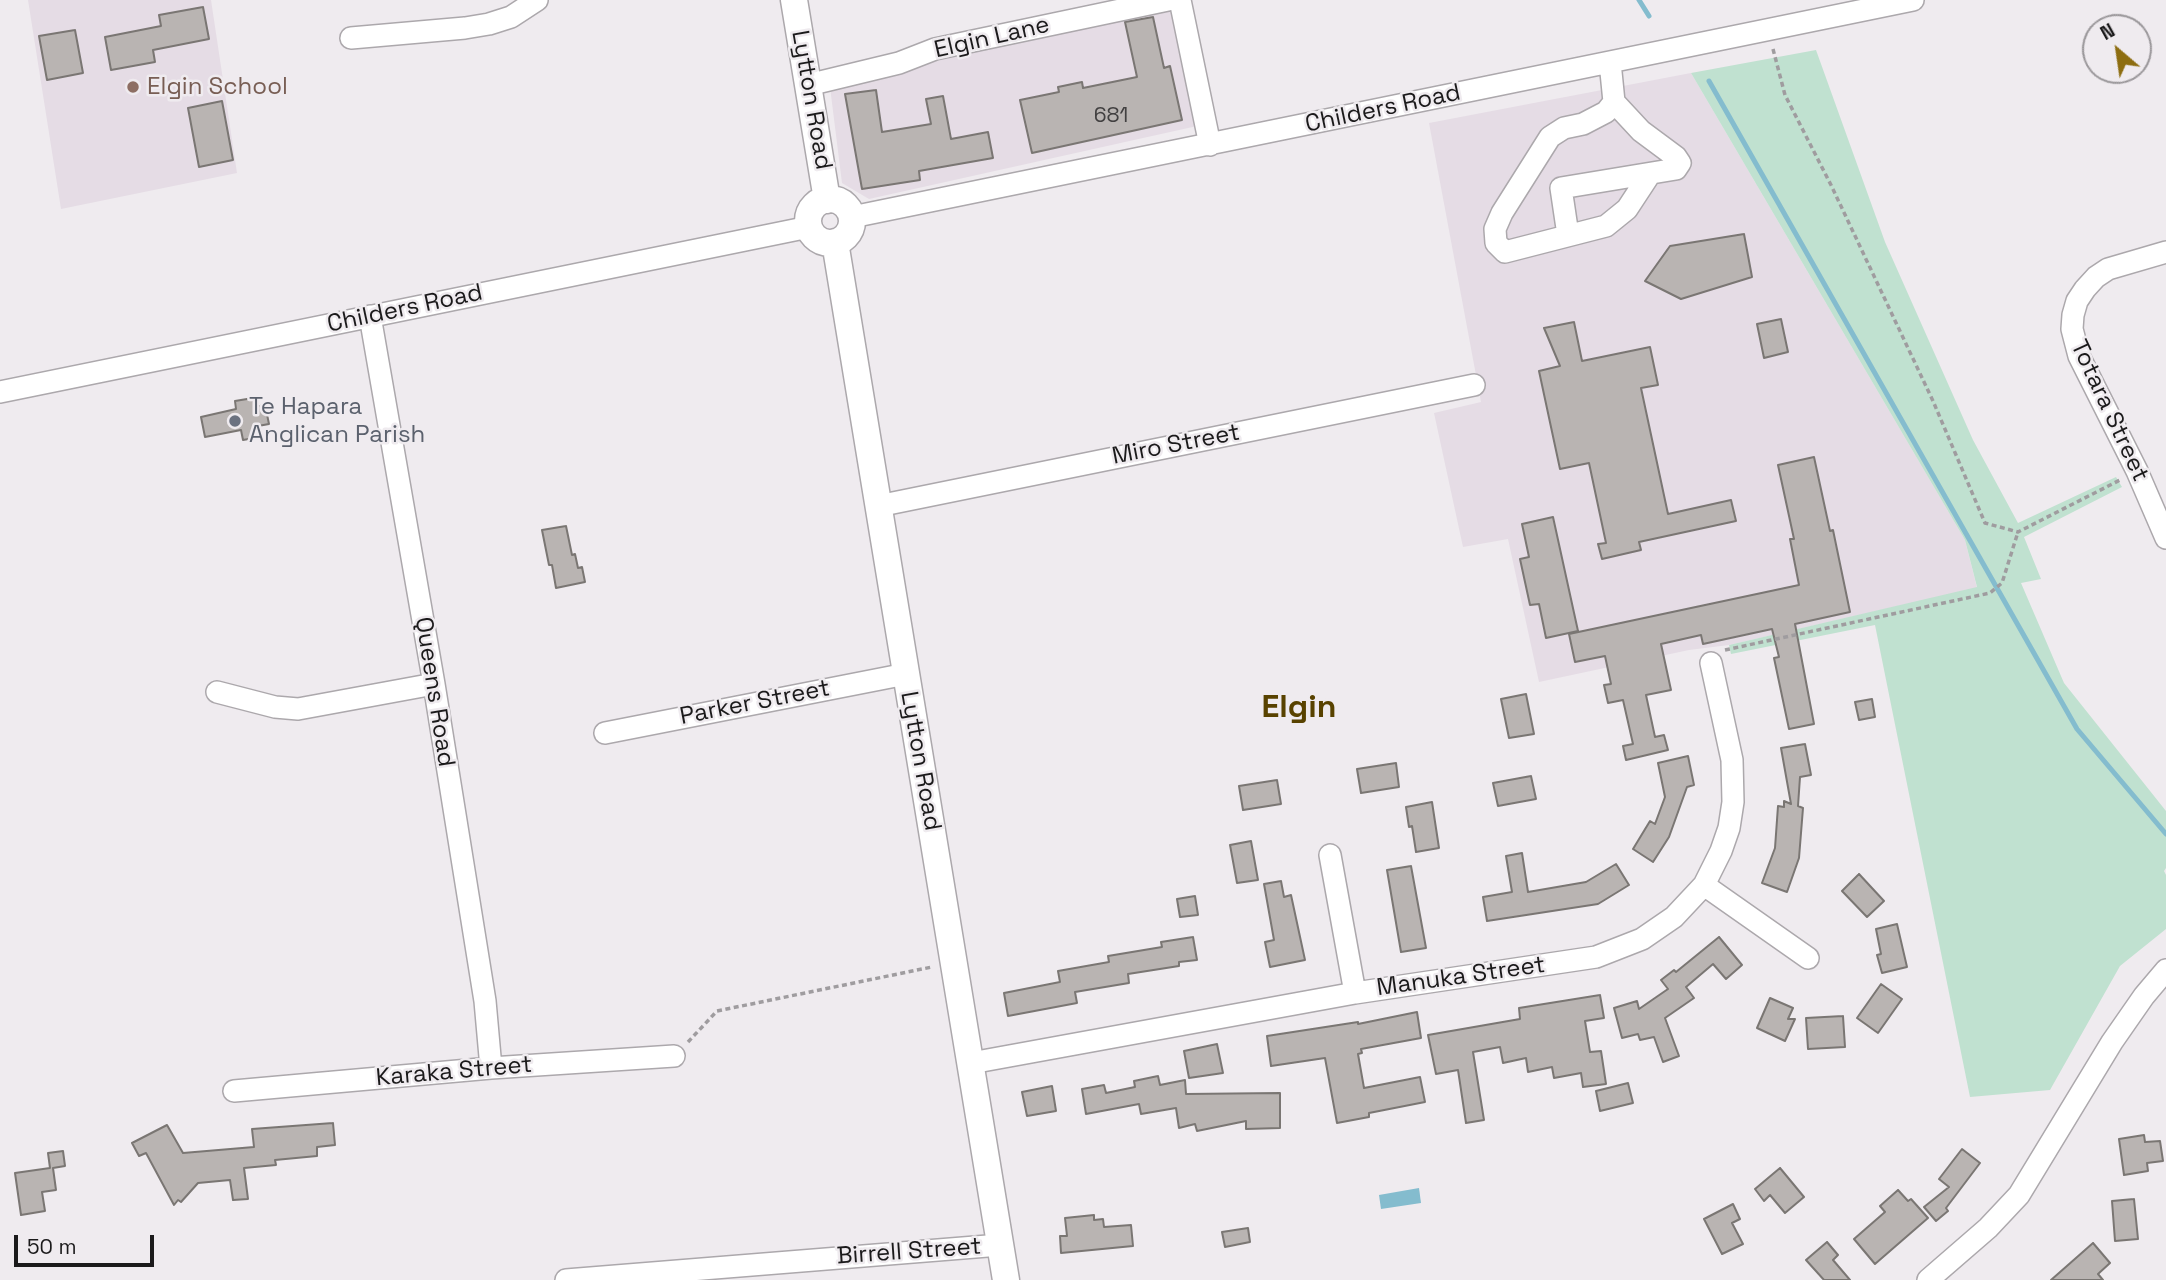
<!DOCTYPE html>
<style>
body{margin:0}
#map{position:relative;width:2166px;height:1280px;overflow:hidden;background:#efebef;font-family:"Space Grotesk",sans-serif}
canvas{display:block}
.north{position:absolute;left:2082px;top:14px;width:70px;height:70px;box-sizing:border-box;background:#efebef;border:2px solid #9a979a;border-radius:50%;rotate:331deg;font-size:19px;font-weight:700;line-height:28px;text-align:center;color:#1b1a1b}
.north::after{content:'';display:block;margin:auto;width:24px;height:32px;background:#8d6d10;clip-path:polygon(50% 0,100% 100%,50% 72%,0 100%)}
.scale{position:absolute;left:14px;top:1235px;width:140px;height:32px;box-sizing:border-box;border:4px solid #1b1a1b;border-top:0;padding-left:9px;font-size:21px;line-height:24px;white-space:nowrap;color:#1b1a1b;-webkit-text-stroke:5px #efebef;paint-order:stroke}
</style>
<div id="map">
<canvas width="2166" height="1280"></canvas>
<div class="north">N</div>
<div class="scale">50 m</div>
</div>
<script>
const context = document.querySelector('canvas').getContext('2d');
context.lineJoin = 'round';
function fillPath(path, color) { context.fillStyle = color; context.fill(path, 'evenodd'); }
const toPath = rows => new Path2D(rows.map(r => 'M' + r).join(''));
function strokePath(path, color, width, dash) { context.strokeStyle = color; context.lineWidth = width; context.lineCap = dash ? 'butt' : 'round'; context.setLineDash(dash || []); context.stroke(path); }
function drawText(font, color, halo, rows, align = 'center') {
  context.font = font + ' "Space Grotesk",sans-serif'; context.lineWidth = 5; context.setLineDash([]); context.textBaseline = 'middle'; context.strokeStyle = halo; context.fillStyle = color; for (const [text, x, y, turn = 0] of rows) {
    context.save(); context.translate(x, y); context.rotate((+turn || 0) * Math.PI / 180); context.textAlign = isNaN(turn) ? turn : align; if (halo) context.strokeText(text, 0, 0); context.fillText(text, 0, 0); context.restore();
  }
}
const built = toPath([
 [28,0,211,0,237,173,61,209],
 [1170,4,1197,126,869,199,842,183,830,87],
 [1691,73,1965,540,1977,588,1729,645,1689,650,1539,682,1508,539,1463,547,1434,413,1481,402,1429,123]
]);
const green = toPath([
 [1816,50,1885,242,1973,440,2018,523,2116,477,2122,487,2024,537,2041,579,2021,583,2064,683,2166,811,2166,868,2164,871,2166,875,2166,929,2120,966,2050,1090,1970,1097,1875,625,1731,654,1729,645,1977,587,1965,540,1691,73]
]);
const water = toPath([
 [1419,1188,1421,1203,1381,1209,1379,1195]
]);
const stream = toPath([
 [1639,0,1649,16],
 [1709,81,2077,729,2166,834]
]);
const building = toPath([
 [203,7,209,39,153,50,155,62,111,70,105,37,161,26,159,15,203,7],
 [1153,17,1164,68,1170,66,1182,120,1032,153,1020,100,1059,92,1058,87,1082,82,1083,88,1137,77,1125,22,1153,17],
 [75,30,83,73,47,80,39,36,75,30],
 [876,90,882,132,931,124,926,99,943,96,951,139,988,132,993,158,919,171,920,180,862,189,845,94,876,90],
 [222,101,233,160,199,167,188,108,222,101],
 [1744,234,1752,277,1681,299,1645,281,1670,246,1744,234],
 [1781,319,1788,352,1764,358,1757,324,1781,319],
 [1574,322,1582,361,1650,347,1658,385,1641,388,1668,514,1731,500,1736,521,1639,542,1641,550,1602,559,1598,544,1606,543,1589,463,1560,469,1539,371,1560,366,1544,328,1574,322],
 [253,398,255,407,265,405,269,424,258,426,260,437,243,440,241,430,205,437,201,417,236,409,235,401,253,398],
 [1814,457,1830,531,1833,530,1850,612,1795,624,1814,724,1789,729,1774,658,1779,657,1772,629,1703,644,1701,635,1661,644,1671,690,1646,695,1655,737,1664,735,1668,750,1626,760,1623,746,1633,744,1623,700,1608,703,1604,685,1611,684,1605,656,1575,662,1569,634,1799,585,1790,539,1794,539,1778,465,1814,457],
 [1553,517,1578,631,1546,638,1539,604,1530,605,1520,559,1529,557,1522,524,1553,517],
 [566,526,572,555,575,554,578,568,582,567,585,582,556,588,552,565,549,565,542,530,566,526],
 [1526,694,1534,734,1509,738,1501,699,1526,694],
 [1872,699,1875,717,1859,720,1855,702,1872,699],
 [1805,744,1811,775,1800,777,1798,806,1803,808,1799,858,1787,892,1762,883,1775,848,1778,806,1784,807,1784,801,1791,804,1781,748,1805,744],
 [1688,756,1694,785,1687,787,1669,837,1653,862,1633,849,1650,821,1655,824,1665,797,1658,763,1688,756],
 [1396,763,1399,787,1361,793,1357,769,1396,763],
 [1531,776,1536,799,1498,806,1493,783,1531,776],
 [1277,780,1281,804,1243,810,1239,786,1277,780],
 [1432,802,1439,848,1416,852,1412,826,1409,827,1406,807,1432,802],
 [1251,841,1258,880,1237,883,1230,845,1251,841],
 [1522,853,1528,892,1586,882,1616,864,1629,885,1598,904,1487,921,1483,897,1512,892,1506,856,1522,853],
 [1411,866,1426,948,1401,952,1387,870,1411,866],
 [1859,874,1884,901,1867,917,1842,891,1859,874],
 [1281,881,1284,897,1291,895,1305,960,1270,967,1265,942,1274,940,1264,884,1281,881],
 [1195,896,1198,915,1180,917,1177,899,1195,896],
 [1897,924,1907,967,1882,973,1877,955,1881,954,1876,929,1897,924],
 [1193,937,1197,960,1179,962,1179,966,1128,974,1129,983,1075,992,1077,1003,1008,1016,1004,993,1060,982,1058,971,1109,962,1108,956,1162,947,1161,942,1193,937],
 [1719,937,1742,965,1726,979,1713,964,1686,987,1694,998,1665,1018,1679,1056,1663,1062,1654,1037,1640,1040,1638,1034,1622,1038,1614,1008,1637,1001,1639,1009,1668,989,1661,980,1674,970,1676,972,1719,937],
 [1881,984,1902,999,1878,1033,1857,1018,1881,984],
 [1600,995,1604,1018,1585,1021,1590,1052,1601,1051,1606,1084,1583,1087,1581,1073,1554,1078,1552,1067,1528,1072,1526,1058,1503,1063,1500,1047,1473,1052,1484,1120,1466,1123,1458,1070,1436,1074,1428,1035,1520,1019,1519,1008,1600,995],
 [1770,998,1793,1008,1788,1019,1795,1019,1785,1041,1757,1028,1770,998],
 [1417,1012,1421,1038,1361,1049,1362,1053,1358,1054,1364,1088,1420,1077,1425,1102,1369,1113,1369,1117,1337,1123,1325,1058,1271,1066,1267,1036,1358,1022,1358,1024,1417,1012],
 [1843,1016,1845,1047,1808,1049,1806,1018,1843,1016],
 [1217,1044,1223,1073,1189,1078,1184,1051,1217,1044],
 [1158,1076,1160,1085,1185,1080,1186,1094,1280,1093,1280,1128,1246,1129,1246,1121,1197,1131,1195,1124,1179,1128,1176,1108,1141,1114,1139,1104,1086,1114,1082,1089,1104,1085,1106,1093,1135,1087,1134,1081,1158,1076],
 [1628,1083,1633,1103,1600,1111,1596,1091,1628,1083],
 [1052,1086,1056,1111,1027,1116,1022,1092,1052,1086],
 [333,1123,335,1145,317,1147,317,1156,275,1160,276,1165,244,1168,248,1199,233,1200,230,1180,198,1183,181,1202,178,1200,174,1205,146,1153,139,1156,132,1143,167,1125,183,1153,254,1147,252,1129,333,1123],
 [2144,1135,2145,1142,2160,1141,2163,1161,2147,1163,2148,1171,2124,1175,2119,1139,2144,1135],
 [1962,1149,1980,1163,1946,1208,1948,1211,1936,1221,1924,1207,1949,1187,1939,1179,1962,1149],
 [63,1151,65,1166,53,1168,56,1190,42,1192,45,1211,21,1215,15,1173,50,1168,48,1153,63,1151],
 [1780,1168,1804,1197,1785,1213,1770,1195,1764,1201,1755,1189,1780,1168],
 [1898,1190,1908,1201,1911,1199,1928,1218,1875,1264,1854,1239,1885,1212,1880,1206,1898,1190],
 [2134,1199,2138,1239,2115,1241,2112,1201,2134,1199],
 [1733,1204,1740,1219,1732,1223,1743,1244,1722,1254,1704,1219,1733,1204],
 [1094,1215,1094,1220,1103,1219,1104,1227,1131,1225,1133,1246,1061,1253,1060,1236,1067,1236,1065,1218,1094,1215],
 [1248,1228,1250,1242,1225,1247,1222,1232,1248,1228],
 [1827,1242,1838,1255,1833,1260,1850,1280,1824,1280,1806,1260,1827,1242],
 [2093,1243,2110,1263,2098,1274,2103,1280,2051,1280,2093,1243]
]);
const path = toPath([
 [1773,49,1785,95,1831,185,1933,401,1985,523,2018,532,2120,480],
 [1725,650,1990,593,2002,583,2018,532],
 [688,1042,717,1011,932,967]
]);
const minor = toPath([
 [1180,0,1210,145],
 [351,38,465,28,489,24,511,17,537,0],
 [808,85,899,63,935,49,1168,0],
 [1614,102,1606,112,1583,124,1564,128,1550,137,1502,213,1495,229,1496,243,1505,252,1606,226,1627,209,1650,174],
 [852,217,1913,0],
 [1568,235,1561,188,1676,169,1680,163,1676,157,1641,131,1614,102,1610,62],
 [2166,252,2108,269,2096,277,2085,289,2077,301,2073,315,2072,329,2079,356,2137,471,2166,538],
 [370,316,434,684,485,1001,491,1068],
 [0,392,809,227],
 [878,506,1474,385],
 [217,692,275,707,298,709,434,684],
 [605,733,906,674],
 [1330,855,1355,993],
 [1704,885,1808,958],
 [971,1063,1355,993,1596,957,1642,939,1674,917,1704,885,1721,851,1729,828,1733,802,1732,760,1711,663],
 [234,1091,491,1068,674,1056],
 [566,1280,1000,1245],
 [1928,1280,1988,1228,2019,1195,2112,1042,2144,996,2166,970]
]);
const major = toPath([
 [794,0,827,200],
 '808 221a22 22 0 1 1 44 0a22 22 0 1 1-44 0Z',
 [835,242,1006,1280]
]);
const markers = [
 [133,87,7,"#8d6e63"],
 [235,421,7,"#6b7280"]
];
const numberNames = [
 ["681",1111,116]
];
const streetNames = [
 ["Elgin Lane",992,38,-13],
 ["Lytton Road",811,100,80],
 ["Childers Road",1383,109,-12],
 ["Childers Road",405,309,-12],
 ["Totara Street",2109,411,65],
 ["Miro Street",1176,445,-11],
 ["Queens Road",434,692,81],
 ["Parker Street",755,703,-11],
 ["Lytton Road",920,761,80],
 ["Manuka Street",1461,977,-8],
 ["Karaka Street",454,1072,-5],
 ["Birrell Street",909,1252,-4]
];
const educationNames = [
 ["Elgin School",147,87]
];
const worshipNames = [
 ["Te Hapara",249,407],
 ["Anglican Parish",249,435]
];
const districtNames = [
 ["Elgin",1299,708]
];
fillPath(built, '#e5dce5');
fillPath(green, '#c0e1d0');
fillPath(water, '#84bcce');
strokePath(stream, '#84bcce', 5);
fillPath(building, '#b9b4b2');
strokePath(building, '#7a7673', 2);
strokePath(minor, '#aca8ac', 24);
strokePath(major, '#aca8ac', 29);
strokePath(path, '#9f9c9f', 3.5, [5, 3.5]);
strokePath(minor, '#fff', 21);
strokePath(major, '#fff', 26);
for (const [x, y, r, color] of markers) { const dot = new Path2D(); dot.arc(x, y, r, 0, 2 * Math.PI); context.fillStyle = color; context.fill(dot); strokePath(dot, '#efebef', 2.5); }
drawText('21px', '#424041', null, numberNames);
drawText('24px', '#1b1a1b', '#efebef', streetNames);
drawText('24px', '#785e54', '#efebef', educationNames, 'left');
drawText('24px', '#5b616d', '#efebef', worshipNames, 'left');
drawText('bold 32px', '#584200', '#efebef', districtNames);
</script>
